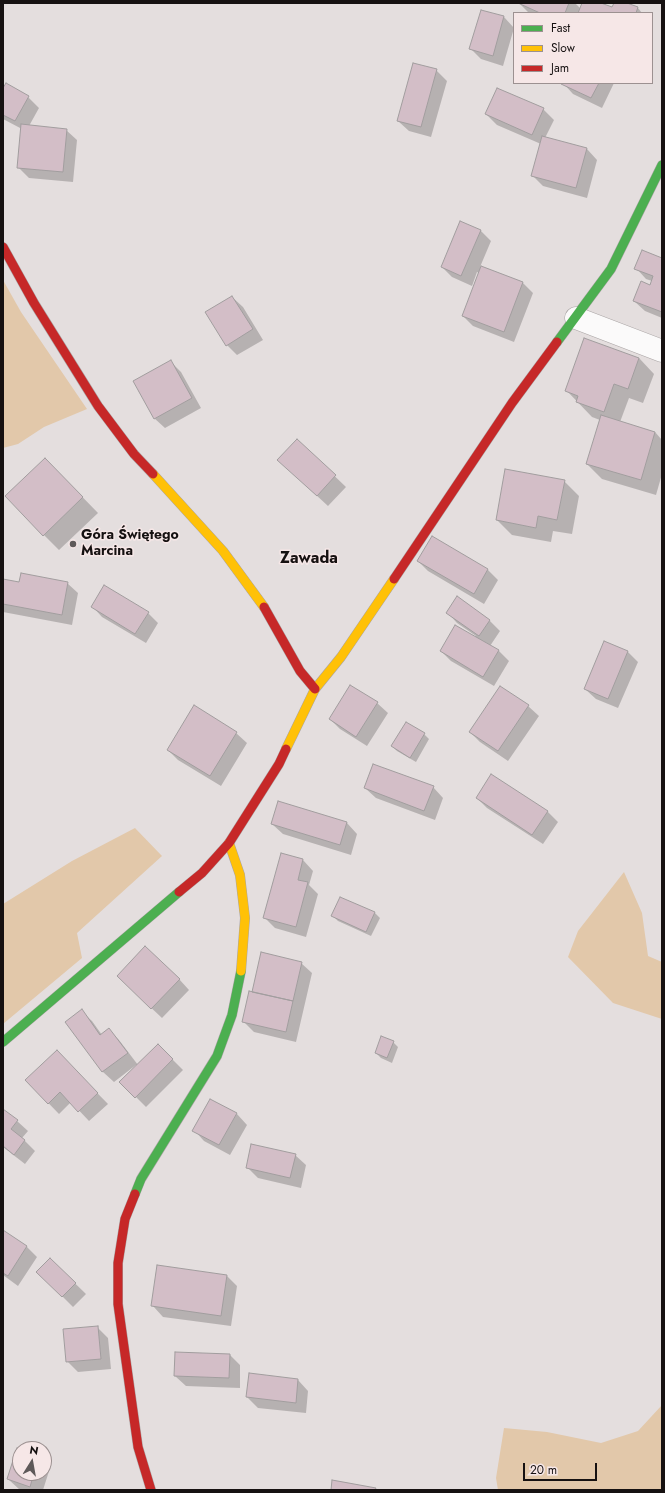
<!DOCTYPE html>
<meta charset="utf-8">
<style>
body{margin:0}
#map{position:relative;width:665px;height:1493px;overflow:hidden;background:#e4dede;font-family:Jost,sans-serif}
canvas{display:block}
.frame{position:absolute;inset:0;border:4px solid #161111;pointer-events:none}
.legend{position:absolute;left:513px;top:12px;width:140px;height:72px;box-sizing:border-box;background:#f6e7e7;border:1px solid #9c9191;margin:0;padding:5px 7px;list-style:none;font-size:12px;color:#161111}
.legend li{display:flex;align-items:center;gap:8px;height:20px}
.legend b{width:20px;border:1px solid #9c9191}
.north{position:absolute;left:12px;top:1441px;width:40px;height:40px;box-sizing:border-box;background:#f6e7e7;border:1px solid #9c9191;border-radius:50%;rotate:11deg;font-size:11px;font-weight:700;line-height:16px;text-align:center;color:#161111}
.north::after{content:'';display:block;margin:auto;width:14px;height:18px;background:#5e5959;clip-path:polygon(50% 0,100% 100%,50% 72%,0 100%)}
.scale{position:absolute;left:523px;top:1463px;width:74px;height:18px;box-sizing:border-box;border:2px solid #161111;border-top:0;padding-left:5px;font-size:12px;line-height:14px;white-space:nowrap;color:#161111;-webkit-text-stroke:3px #f6e7e7;paint-order:stroke}
</style>
<div id="map">
<canvas width="665" height="1493"></canvas>
<div class="frame"></div>
<ul class="legend">
<li><b style="height:5px;background:#4caf50"></b>Fast</li>
<li><b style="height:5px;background:#ffc107"></b>Slow</li>
<li><b style="height:5px;background:#c62828"></b>Jam</li>
</ul>
<div class="north">N</div>
<div class="scale">20 m</div>
</div>
<script>
const context = document.querySelector('canvas').getContext('2d');
context.lineJoin = 'round';
function fillPath(path, color) { context.fillStyle = color; context.fill(path, 'evenodd'); }
const toPath = rows => new Path2D(rows.map(r => 'M' + r).join(''));
function strokePath(path, color, width, dash) { context.strokeStyle = color; context.lineWidth = width; context.lineCap = dash ? 'butt' : 'round'; context.setLineDash(dash || []); context.stroke(path); }
function drawText(font, color, halo, rows, align = 'center') {
  context.font = font + ' Jost,sans-serif'; context.lineWidth = 3; context.setLineDash([]); context.textBaseline = 'middle'; context.strokeStyle = halo; context.fillStyle = color; for (const [text, x, y, turn = 0] of rows) {
    context.save(); context.translate(x, y); context.rotate((+turn || 0) * Math.PI / 180); context.textAlign = isNaN(turn) ? turn : align; if (halo) context.strokeText(text, 0, 0); context.fillText(text, 0, 0); context.restore();
  }
}
const green = toPath([
 [3,280,21,312,87,409,44,427,18,444,3,448],
 [135,828,162,856,77,933,82,958,3,1024,3,904,72,861],
 [624,872,642,913,648,956,662,962,662,1019,613,1003,568,957,578,931],
 [662,1405,662,1490,498,1490,496,1478,504,1428,547,1432,601,1443,638,1431]
]);
const shadow = toPath([
 [519,3,575,3,581,9,583,3,599,3,613,9,615,3,624,3,638,8,642,13,529,13],
 [504,17,514,28,503,66,481,59,471,49],
 [436,70,447,81,431,137,409,131,398,121],
 [563,83,614,83,602,108,573,94],
 [3,90,28,97,39,108,29,126,66,130,77,140,73,182,29,178,18,167,22,129,3,119],
 [543,109,554,120,545,138,587,149,597,160,587,198,543,186,532,175,541,144,497,125,486,114],
 [480,230,491,241,480,267,522,282,533,293,514,342,473,326,463,316,479,273,477,272,472,286,452,277,442,267],
 [662,260,662,318,645,311,634,301,651,286,652,281,646,279,636,268],
 [232,297,243,307,263,340,237,355,227,345],
 [639,358,654,374,643,403,629,398,620,422,655,432,662,440,662,474,656,495,602,479,587,464,600,420,592,417,567,391],
 [171,362,181,372,201,408,165,428,154,418],
 [297,440,346,487,328,506,289,470],
 [60,474,98,513,59,550,44,535],
 [564,481,579,496,572,534,553,531,551,542,512,535,497,520],
 [432,537,488,570,498,580,484,604,428,571,418,561],
 [3,580,20,583,67,583,78,593,72,625,3,612],
 [92,606,148,613,158,623,146,643,102,617],
 [447,612,489,620,500,631,490,646,499,651,509,661,494,686,451,661,441,651,476,636,457,623],
 [627,651,638,662,618,708,596,699,585,689],
 [351,686,377,703,388,713,367,746,340,729,330,719],
 [528,706,539,716,508,761,480,742,470,732],
 [406,723,424,734,429,739,416,762,397,751,392,746],
 [236,733,247,743,221,786,178,760,168,750],
 [433,787,443,798,435,820,376,798,365,788],
 [477,798,547,811,558,822,543,844,487,808],
 [279,803,347,823,357,834,351,855,283,834,272,824],
 [303,860,313,871,309,885,318,894,306,937,275,928,265,918],
 [374,912,380,918,371,936,338,921,333,916],
 [301,963,312,973,296,1042,254,1032,243,1021,253,993],
 [179,979,189,990,162,1018,128,986],
 [81,1011,92,1021,102,1035,109,1030,119,1040,138,1065,158,1045,183,1070,146,1107,121,1082,136,1066,136,1065,114,1082,103,1072,66,1022],
 [393,1042,398,1047,392,1063,381,1058,376,1053],
 [57,1052,108,1104,89,1121,71,1102,59,1114,26,1080],
 [211,1100,237,1114,247,1125,230,1155,204,1141,194,1130],
 [3,1110,17,1121,28,1131,22,1138,35,1151,25,1164,3,1147],
 [295,1155,306,1165,301,1188,258,1178,247,1167],
 [3,1231,27,1247,37,1257,18,1286,3,1275],
 [50,1259,86,1294,73,1307,38,1272],
 [227,1276,237,1286,231,1326,163,1317,153,1306],
 [97,1327,108,1338,111,1369,78,1372,67,1361],
 [230,1355,240,1365,240,1388,186,1386,175,1376],
 [250,1374,298,1380,308,1391,306,1413,258,1408,247,1397],
 [20,1450,20,1473,44,1473,44,1462,50,1468,43,1490,20,1490,8,1479]
]);
const building = toPath([
 [518,3,569,3,565,13,540,13,518,3],
 [582,3,601,3,612,7,614,3,627,3,638,7,636,13,578,13,582,3],
 [481,10,504,16,493,56,469,49,481,10],
 [413,63,437,69,421,127,397,121,413,63],
 [6,83,29,96,15,121,3,115,3,88,6,83],
 [562,83,599,83,591,98,561,84,562,83],
 [497,88,544,108,532,135,485,114,497,88],
 [21,124,67,129,63,172,17,168,21,124],
 [542,136,587,148,576,188,531,176,542,136],
 [460,221,481,230,461,276,441,267,460,221],
 [642,250,662,258,662,312,633,301,641,281,650,285,653,276,634,269,642,250],
 [481,266,523,282,504,332,462,316,481,266],
 [232,296,253,329,226,346,205,312,232,296],
 [584,338,639,358,628,389,614,384,604,412,576,402,578,396,565,391,584,338],
 [171,360,192,398,154,419,133,381,171,360],
 [601,415,655,432,641,480,586,464,601,415],
 [297,439,336,475,317,496,277,460,297,439],
 [45,458,83,497,43,536,5,496,45,458],
 [505,469,565,480,557,520,538,516,536,528,496,520,505,469],
 [432,536,488,569,474,594,417,561,432,536],
 [21,573,68,582,62,615,3,604,3,579,19,582,21,573],
 [104,585,149,612,135,634,91,607,104,585],
 [457,596,490,620,479,636,446,613,457,596],
 [455,625,499,650,483,677,440,651,455,625],
 [604,641,628,651,608,699,584,689,604,641],
 [350,685,378,702,356,737,329,719,350,685],
 [500,686,529,705,498,751,469,732,500,686],
 [194,705,237,732,210,776,167,750,194,705],
 [406,722,425,733,410,758,391,746,406,722],
 [373,764,434,786,424,811,364,788,373,764],
 [491,774,548,811,532,835,476,798,491,774],
 [278,801,347,822,340,845,271,824,278,801],
 [281,853,303,859,298,880,308,882,296,927,263,918,281,853],
 [340,897,375,912,366,932,331,916,340,897],
 [145,946,180,979,151,1009,117,976,145,946],
 [261,952,302,962,293,1001,252,992,261,952],
 [249,991,293,1001,286,1032,242,1022,249,991],
 [82,1009,100,1035,109,1028,128,1053,102,1072,65,1022,82,1009],
 [381,1036,394,1041,387,1058,375,1053,381,1036],
 [158,1044,173,1059,135,1098,119,1082,158,1044],
 [57,1050,98,1093,78,1112,60,1092,48,1104,25,1080,57,1050],
 [210,1099,237,1113,219,1145,192,1131,210,1099],
 [3,1109,18,1120,11,1129,25,1140,14,1155,3,1146,3,1109],
 [251,1144,296,1154,290,1178,246,1168,251,1144],
 [3,1230,27,1246,8,1276,3,1273,3,1230],
 [50,1258,76,1283,62,1297,36,1272,50,1258],
 [157,1265,227,1275,221,1316,151,1306,157,1265],
 [98,1326,101,1359,66,1362,63,1329,98,1326],
 [175,1352,230,1354,229,1378,174,1376,175,1352],
 [249,1373,298,1379,296,1403,246,1397,249,1373],
 [17,1448,20,1449,20,1473,34,1473,30,1487,7,1479,17,1448],
 [332,1480,376,1488,375,1490,331,1490,332,1480]
]);
const street = toPath([
 [576,318,662,351]
]);
const fast = toPath([
 [557,342,611,269,662,165],
 [3,1042,179,892],
 [135,1194,141,1179,217,1056,232,1015,241,971]
]);
const slow = toPath([
 [153,474,223,551,264,607],
 [286,749,315,689,341,657,394,579],
 [229,843,240,875,245,918,241,971]
]);
const jam = toPath([
 [3,247,34,303,98,406,134,454,153,474],
 [394,579,512,403,557,342],
 [264,607,300,671,315,689],
 [179,892,202,873,229,843,279,764,286,749],
 [135,1194,125,1219,118,1263,118,1304,138,1447,151,1490]
]);
const markers = [
 [73,544,4,"#5e5959"]
];
const poiNames = [
 ["Góra Świętego",81,536],
 ["Marcina",81,552]
];
const quarterNames = [
 ["Zawada",309,559]
];
fillPath(green, '#e2c8aa');
fillPath(shadow, '#0003');
fillPath(building, '#d3bec7');
strokePath(building, '#a19d9e', 1);
strokePath(street, '#a9a4a4', 23);
strokePath(fast, '#a9a4a4', 10);
strokePath(slow, '#a9a4a4', 10);
strokePath(jam, '#a9a4a4', 10);
strokePath(street, '#fbfafa', 22);
strokePath(fast, '#4caf50', 9);
strokePath(slow, '#ffc107', 9);
strokePath(jam, '#c62828', 9);
for (const [x, y, r, color] of markers) { const dot = new Path2D(); dot.arc(x, y, r, 0, 2 * Math.PI); context.fillStyle = color; context.fill(dot); strokePath(dot, '#f6e7e7', 1.5); }
drawText('bold 14px', '#161111', '#f6e7e7', poiNames, 'left');
drawText('bold 16px', '#161111', '#f6e7e7', quarterNames);
</script>
